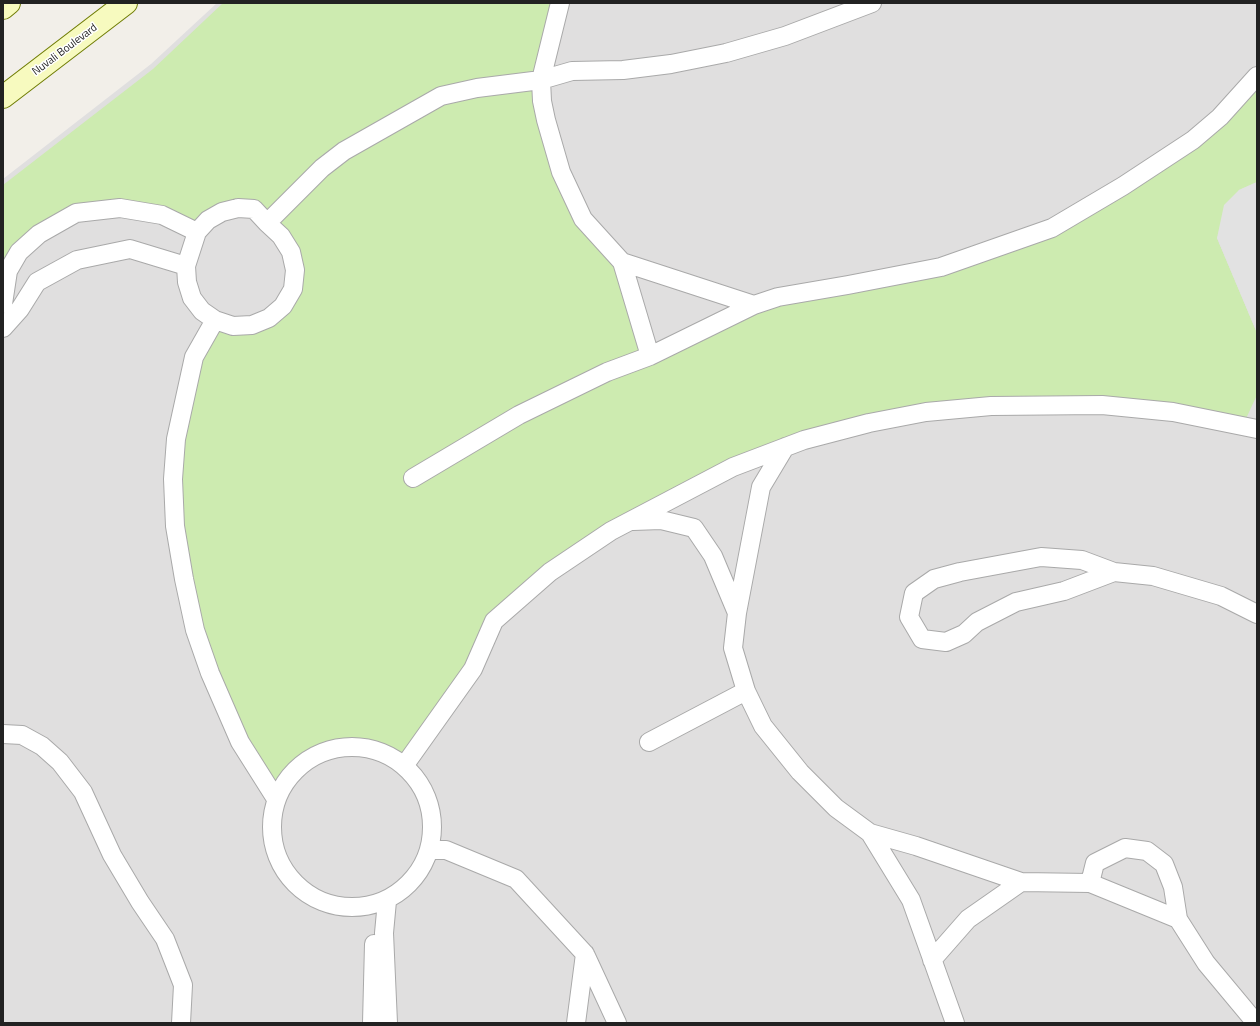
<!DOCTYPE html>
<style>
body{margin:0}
#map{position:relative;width:1260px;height:1026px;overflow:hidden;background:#f2efe9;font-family:"Titillium Web",sans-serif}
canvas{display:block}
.frame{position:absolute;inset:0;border:4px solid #222;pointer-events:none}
</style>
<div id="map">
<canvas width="1260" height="1026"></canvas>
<div class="frame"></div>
</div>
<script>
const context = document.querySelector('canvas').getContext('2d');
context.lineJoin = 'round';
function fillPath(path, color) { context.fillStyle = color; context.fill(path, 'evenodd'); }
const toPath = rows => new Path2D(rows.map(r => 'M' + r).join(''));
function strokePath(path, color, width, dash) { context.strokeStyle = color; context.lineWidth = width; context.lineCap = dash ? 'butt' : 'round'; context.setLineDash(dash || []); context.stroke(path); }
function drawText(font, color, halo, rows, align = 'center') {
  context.font = font + ' "Titillium Web",sans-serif'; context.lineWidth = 3; context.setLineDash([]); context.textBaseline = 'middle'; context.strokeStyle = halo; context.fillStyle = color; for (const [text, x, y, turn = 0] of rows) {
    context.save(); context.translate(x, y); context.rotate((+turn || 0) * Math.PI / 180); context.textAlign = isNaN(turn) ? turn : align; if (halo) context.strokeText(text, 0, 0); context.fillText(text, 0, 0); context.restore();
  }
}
const residential = toPath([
 [217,3,1257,3,1257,1023,3,1023,3,179,151,64]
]);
const grass = toPath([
 [223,3,561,3,544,71,443,87,269,215,238,208,197,232,162,215,76,213,19,252,3,304,3,185,153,69],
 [1257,76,1257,182,1239,190,1217,238,1257,333,1257,395,1243,425,1173,412,991,406,804,440,611,531,494,621,404,766,382,752,357,746,331,749,307,759,288,777,276,799,240,742,184,579,176,439,215,320,269,318,295,270,267,223,298,191,441,96,541,80,561,172,622,262,650,356,754,305,971,256,1123,186]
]);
const parking = toPath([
 [1257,182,1257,333,1217,238,1224,205,1239,190]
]);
const street = toPath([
 [560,3,541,80,542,101,546,120,561,172,583,219,622,262],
 [238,208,254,209,267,223,281,236,291,252,295,270,293,289,283,306,269,318,252,325,233,326,215,320,202,311,192,298,187,282,186,266,197,232,208,220,222,212,238,208],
 [267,223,322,168,344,151,441,96,477,88,541,80,572,71,623,70,671,64,726,53,785,36,872,3],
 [3,304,8,271,19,252,39,234,76,213,120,208,162,215,197,232],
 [754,305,778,297,848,285,941,267,1052,228,1123,186,1193,140,1220,117,1257,76],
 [215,320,194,357,176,439,173,479,175,526,184,579,195,630,210,673,240,742,276,799],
 [3,328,20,309,37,282,77,260,130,249,186,266],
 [413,478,519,415,607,372,650,356,754,305,622,262,650,356],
 [633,521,661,520,694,528,713,556,737,613,733,648,746,691,763,726,800,772,836,808,870,833,911,900,955,1023],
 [1114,572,1064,591,1016,602,977,622,964,634,946,642,922,639,909,617,914,593,934,579,960,572,1041,557,1082,560,1114,572,1153,576,1221,596,1257,614],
 [737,613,761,487,785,447],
 [3,734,22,735,42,746,60,762,83,792,112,855,140,902,165,939,183,985,181,1023],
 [649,742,746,691],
 '272 827a80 80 0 1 1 160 0a80 80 0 1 1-160 0Z',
 [404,766,473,669,494,621,550,572,611,531,733,467,804,440,869,423,926,412,991,406,1102,405,1173,412,1257,429],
 [870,833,916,846,1021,882,1090,883,1178,919],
 [430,850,446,850,516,879,585,954,576,1023],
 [1090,883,1095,863,1125,848,1147,851,1164,864,1173,887,1178,919,1206,963,1256,1023],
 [387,901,384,933,388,1023],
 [585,954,617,1023],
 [932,960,968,919,1021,882],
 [372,1023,374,944]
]);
const secondary = toPath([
 [3,8,9,3],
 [3,97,126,3]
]);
const streetNames = [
 ["Nuvali Boulevard",65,50,-37]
];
fillPath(residential, '#e0dfdf');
fillPath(grass, '#cdebb0');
fillPath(parking, '#e2e2e2');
strokePath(street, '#a9a9a9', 20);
strokePath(secondary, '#707d05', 24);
strokePath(street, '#fff', 18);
strokePath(secondary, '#f7fabf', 22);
drawText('11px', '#222', '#fff', streetNames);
</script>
